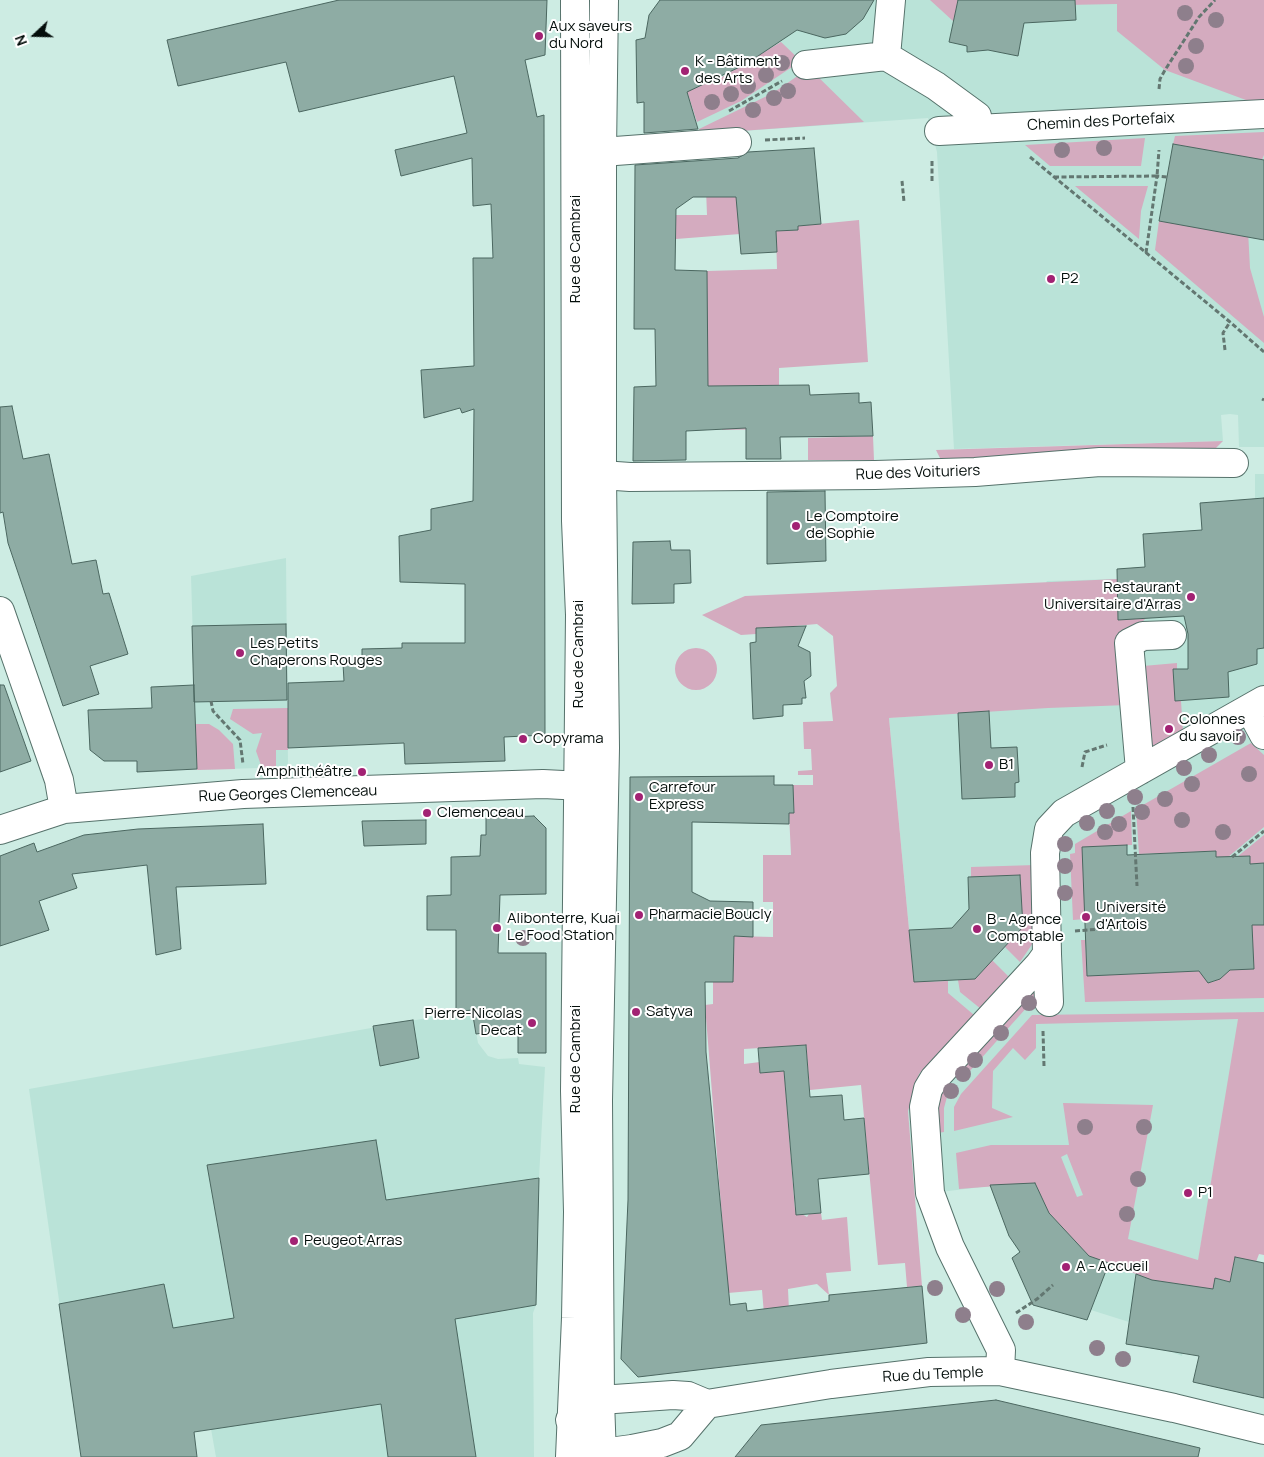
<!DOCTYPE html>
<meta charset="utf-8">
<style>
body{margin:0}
#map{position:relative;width:1264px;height:1457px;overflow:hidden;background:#cdece3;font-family:Manrope,sans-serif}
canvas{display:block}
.north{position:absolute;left:10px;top:10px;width:50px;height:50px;-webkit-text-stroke:4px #fff;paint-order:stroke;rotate:249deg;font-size:14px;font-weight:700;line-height:20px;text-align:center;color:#040e0b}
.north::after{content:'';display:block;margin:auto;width:18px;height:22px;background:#040e0b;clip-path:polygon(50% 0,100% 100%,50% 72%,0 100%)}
</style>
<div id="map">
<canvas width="1264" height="1457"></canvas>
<div class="north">N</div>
</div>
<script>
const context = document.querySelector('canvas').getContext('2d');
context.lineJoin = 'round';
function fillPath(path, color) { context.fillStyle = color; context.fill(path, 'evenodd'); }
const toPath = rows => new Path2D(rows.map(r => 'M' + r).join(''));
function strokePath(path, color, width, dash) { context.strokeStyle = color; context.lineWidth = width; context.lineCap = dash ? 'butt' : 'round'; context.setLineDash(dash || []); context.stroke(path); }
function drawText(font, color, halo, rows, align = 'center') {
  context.font = font + ' Manrope,sans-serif'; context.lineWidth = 4; context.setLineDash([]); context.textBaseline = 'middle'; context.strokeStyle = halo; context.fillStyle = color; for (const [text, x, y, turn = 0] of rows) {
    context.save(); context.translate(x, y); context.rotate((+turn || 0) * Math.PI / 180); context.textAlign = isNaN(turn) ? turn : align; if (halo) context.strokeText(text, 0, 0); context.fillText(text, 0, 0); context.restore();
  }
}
const built = toPath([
 [660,0,1264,0,1264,447,1239,447,1238,415,1230,414,1221,415,1223,441,954,449,937,152,928,118,700,134,695,118,644,131,644,102,637,103,636,40,648,37,649,15],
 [1255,474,1264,474,1264,1012,1240,1013,1182,1356,1169,1351,1126,1344,1129,1322,1091,1310,1042,1275,1027,1291,1012,1258,1019,1252,1009,1236,990,1186,915,1195,908,1111,914,982,889,718,958,713,1047,581,1117,579,1117,569,1145,567,1143,534,1202,530,1200,503,1255,499],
 [286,558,288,767,197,770,191,576],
 [472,1010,478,1043,488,1056,498,1059,518,1058,519,1064,545,1067,539,1178,536,1305,533,1313,534,1457,216,1457,211,1429,80,1448,29,1089]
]);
const green = toPath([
 [930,0,958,0,954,21,953,21],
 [1066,0,1264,0,1264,102,1254,103,1165,70,1117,31,1117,4,1066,5],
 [781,42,801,61,741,101,697,122,687,91,722,77],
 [809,68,864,122,700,134,699,129,773,93],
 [1264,132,1264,155,1259,166,1252,158,1173,144,1175,136],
 [1145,138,1141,166,1050,166,1025,145],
 [738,186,740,234,676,239,676,215,707,215,706,189],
 [1075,186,1148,186,1141,211,1139,239],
 [859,220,868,362,779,368,779,385,750,385,751,400,780,429,722,430,720,386,706,386,707,271,777,269,776,231,798,230,798,226],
 [1159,221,1248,231,1250,268,1264,317,1264,343,1155,250],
 [873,436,874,460,808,460,808,438],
 [1223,441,1215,449,987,457,942,462,936,450],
 [1117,579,1118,620,1146,618,1122,643,1127,705,1048,708,889,718,914,982,948,981,948,993,974,1015,919,1074,908,1111,922,1286,907,1287,905,1263,878,1265,861,1085,810,1090,806,1045,744,1049,744,1064,760,1062,761,1073,784,1071,795,1210,807,1217,809,1214,821,1213,822,1220,847,1217,851,1271,826,1273,829,1295,817,1284,788,1289,789,1311,764,1314,762,1290,728,1293,705,1005,713,1004,713,982,733,982,734,936,773,937,773,902,763,902,763,855,791,855,789,813,794,813,793,785,813,785,813,775,798,775,798,771,812,770,811,749,804,749,803,722,833,721,830,693,837,686,833,636,817,624,795,626,792,630,776,627,757,628,756,634,741,635,702,615,745,596],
 '675 669a21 21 0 1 1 42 0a21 21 0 1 1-42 0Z',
 [1177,663,1177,669,1173,669,1175,701,1181,701,1183,731,1147,752,1143,666],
 [288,708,288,750,276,750,276,767,262,768,256,751,262,733,253,734,230,719,233,709],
 [195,724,209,724,219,730,233,744,235,769,197,770],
 [1251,743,1264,755,1264,827,1228,857,1216,858,1216,851,1139,854,1136,809],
 [1131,811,1132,845,1127,845,1085,919,1073,920,1070,854,1075,853,1075,844],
 [1264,835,1264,863,1250,864,1250,856,1237,857],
 [1035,865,1037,937,1020,962,1005,947,1022,917,1020,875,971,877,971,867],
 [1252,925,1264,925,1264,998,1085,1002,1081,940,1085,940,1087,976,1202,971,1206,980,1213,982,1222,977,1224,970,1254,969],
 [992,960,1009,977,981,1009,960,992,958,980,965,980,972,972,977,977],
 [1031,990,1037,996,969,1072,963,1065],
 [1264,1012,1264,1255,1259,1254,1256,1262,1235,1258,1230,1282,1216,1278,1209,1310,1193,1286,1152,1280,1089,1256,1049,1213,1035,1183,959,1189,956,1153,991,1145,1069,1145,1063,1103,1153,1105,1128,1239,1198,1260,1238,1019,1036,1024,1036,1048,1025,1060,1013,1048,993,1071,992,1108,1013,1117,954,1131,954,1107,961,1094,1032,1015],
 [1067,1154,1083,1195,1077,1197,1061,1157],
 [949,1083,954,1088,947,1097,944,1108,944,1132,938,1133,937,1110,943,1090]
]);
const building = toPath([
 [339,0,547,0,545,55,525,60,537,117,544,115,545,735,504,737,505,761,405,764,404,743,288,748,288,683,344,681,343,664,362,664,362,649,402,648,402,643,465,643,465,584,400,582,399,536,431,530,431,509,473,501,474,409,462,413,460,408,424,418,421,370,474,366,473,258,493,258,491,204,473,206,472,158,401,176,395,150,467,133,454,76,299,112,286,62,178,86,167,40,339,0],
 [660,0,874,0,863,19,846,34,825,38,797,30,746,64,687,92,698,129,644,133,644,102,637,103,636,40,645,38,649,15,660,0],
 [958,0,1075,0,1076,20,1024,23,1018,56,988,50,967,52,967,46,949,42,958,0],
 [1173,144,1264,160,1264,240,1159,221,1173,144],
 [814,148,821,224,798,226,798,230,776,231,777,252,741,254,736,197,693,197,676,209,675,270,707,271,708,386,809,385,810,395,859,393,859,403,871,402,873,436,780,437,781,459,746,459,746,428,686,431,686,460,633,461,634,387,656,386,655,329,634,329,635,165,738,158,748,152,814,148],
 [12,406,23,459,49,454,72,564,96,560,103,594,109,593,128,654,90,666,99,694,63,706,8,543,3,512,0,513,0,407,12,406],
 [825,491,826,561,767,564,767,492,825,491],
 [1264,498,1264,648,1257,649,1257,664,1228,672,1229,697,1175,701,1173,669,1188,669,1188,634,1184,616,1118,620,1117,569,1145,567,1143,534,1202,530,1200,503,1264,498],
 [670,541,671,550,690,550,691,583,674,584,674,603,632,604,633,542,670,541],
 [286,624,287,700,194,702,192,626,286,624],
 [806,626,798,646,810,652,811,676,804,681,806,698,802,698,802,704,783,705,783,716,753,719,750,643,756,642,756,628,806,626],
 [0,685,4,685,31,761,0,772,0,685],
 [194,685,197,769,137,772,137,761,104,761,90,750,88,710,152,708,151,687,194,685],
 [989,711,991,748,1017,747,1019,782,1015,783,1015,797,962,799,958,713,989,711],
 [774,776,774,785,793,785,794,813,789,813,789,824,692,822,692,892,710,901,753,902,753,937,734,936,733,982,705,982,706,1052,730,1305,746,1303,747,1311,829,1301,829,1295,922,1286,927,1343,638,1377,621,1359,628,1200,630,777,774,776],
 [534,816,546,828,546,894,500,895,498,953,546,953,546,1053,518,1053,518,1028,476,1034,472,1010,456,1012,456,930,427,930,427,896,451,895,451,857,480,856,481,835,486,835,486,818,534,816],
 [426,820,426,844,364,846,362,821,426,820],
 [263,824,266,884,176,887,181,949,156,955,147,865,72,874,77,888,39,901,49,930,0,946,0,856,34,843,37,852,84,835,138,829,263,824],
 [1127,845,1127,855,1216,851,1216,857,1250,856,1250,864,1264,863,1264,925,1252,925,1254,969,1230,970,1220,979,1208,983,1199,971,1087,976,1082,847,1127,845],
 [1020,875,1023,927,975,979,914,982,909,930,952,928,969,909,968,877,1020,875],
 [413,1020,419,1058,380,1066,373,1026,413,1020],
 [806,1045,810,1097,842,1095,844,1120,864,1118,869,1174,818,1179,821,1213,796,1215,784,1071,760,1073,758,1048,806,1045],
 [376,1140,386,1200,539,1178,536,1305,455,1319,476,1457,388,1457,381,1404,194,1432,197,1457,81,1457,59,1304,164,1284,173,1328,234,1318,207,1165,376,1140],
 [1035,1183,1049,1213,1089,1256,1109,1263,1087,1320,1033,1305,1012,1258,1020,1252,1009,1236,990,1185,1035,1183],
 [1235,1257,1264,1263,1264,1398,1193,1382,1199,1356,1126,1344,1136,1274,1152,1280,1213,1289,1215,1278,1230,1282,1235,1257],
 [996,1400,1200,1448,1198,1457,735,1457,761,1425,996,1400]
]);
const path = toPath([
 [1159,89,1160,79,1165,70,1199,17,1215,0],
 [729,111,782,81],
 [765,140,805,138],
 [1030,157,1230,322,1264,352],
 [1054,177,1157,176,1159,150],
 [902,181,904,202],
 [932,181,932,160],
 [1146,253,1157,176,1167,177],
 [1225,350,1223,333,1230,322],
 [1262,399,1264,400],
 [211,701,213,711,240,740,243,764],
 [1082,767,1085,752,1107,745],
 [1133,807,1137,886],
 [1232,857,1264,831],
 [1075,931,1100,929],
 [1043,1031,1044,1066],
 [1016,1313,1037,1299,1053,1285]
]);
const minor = toPath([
 [886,56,891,0],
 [806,65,886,56,936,86,977,116],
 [939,131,1264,114],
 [602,152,737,142],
 [602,475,630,477,875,475,975,472,1100,462,1234,463],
 [0,611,59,780,64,809],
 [1250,709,1264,735],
 [1140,770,1129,643,1143,636,1172,635],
 [0,830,64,809,243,794,543,784,603,787],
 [1047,954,1049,1002],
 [1000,1371,1001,1350,950,1247,930,1193,924,1107,928,1089,934,1079,1039,965,1047,954,1045,853,1049,829,1064,813,1264,700],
 [707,1404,680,1436,662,1443,632,1449,602,1453,582,1440,570,1420,586,1403,600,1400,673,1395,688,1396,707,1404,831,1384,929,1372,1000,1371,1174,1408,1264,1430]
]);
const major = toPath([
 [570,1457,576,1318,578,1212,575,1091,580,615,576,521,575,0],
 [602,1457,600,1400,598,1100,605,748,602,475,602,152,604,0]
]);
const trees = [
 [1185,13],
 [1216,20],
 [1196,46],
 [782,63],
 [1186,66],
 [766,75],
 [748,86],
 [788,91],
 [731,94],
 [774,98],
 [712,102],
 [753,110],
 [1104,148],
 [1062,150],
 [1238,737],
 [1209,755],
 [1184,768],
 [1249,774],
 [1192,784],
 [1135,797],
 [1165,799],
 [1107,811],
 [1142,812],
 [1182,820],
 [1087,823],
 [1119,824],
 [1105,832],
 [1223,832],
 [1065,844],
 [1065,866],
 [1065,893],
 [523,938],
 [1029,1003],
 [1001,1033],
 [975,1060],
 [963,1074],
 [951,1091],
 [1085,1127],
 [1144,1127],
 [1138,1179],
 [1127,1214],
 [935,1288],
 [997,1289],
 [963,1315],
 [1026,1322],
 [1097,1348],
 [1123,1359]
];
const markers = [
 [539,36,5,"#a22273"],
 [685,71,5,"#a22273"],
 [1051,279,5,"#a22273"],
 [796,526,5,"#a22273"],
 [1191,597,5,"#a22273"],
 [240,653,5,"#a22273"],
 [1169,729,5,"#a22273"],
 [523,739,5,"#a22273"],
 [989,765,5,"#a22273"],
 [362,772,5,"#a22273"],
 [639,797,5,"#a22273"],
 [427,813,5,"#a22273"],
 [639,915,5,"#a22273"],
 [1086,917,5,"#a22273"],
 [497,928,5,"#a22273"],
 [977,929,5,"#a22273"],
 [636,1012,5,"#a22273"],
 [532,1023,5,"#a22273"],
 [1188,1193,5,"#a22273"],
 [294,1241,5,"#a22273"],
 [1066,1267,5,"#a22273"]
];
const poiNames = [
 ["Aux saveurs",549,27],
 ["du Nord",549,44],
 ["K - Bâtiment",695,62],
 ["des Arts",695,79],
 ["P2",1061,279],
 ["Le Comptoire",806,517],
 ["de Sophie",806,534],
 ["Restaurant",1181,588,"right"],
 ["Universitaire d'Arras",1181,605,"right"],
 ["Les Petits",250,644],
 ["Chaperons Rouges",250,661],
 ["Colonnes",1179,720],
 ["du savoir",1179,737],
 ["Copyrama",533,739],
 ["B1",999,765],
 ["Amphithéâtre",352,772,"right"],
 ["Carrefour",649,788],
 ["Express",649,805],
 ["Clemenceau",437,813],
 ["Université",1096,908],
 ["d'Artois",1096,925],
 ["Pharmacie Boucly",649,915],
 ["Alibonterre, Kuai",507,919],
 ["Le Food Station",507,936],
 ["B - Agence",987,920],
 ["Comptable",987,937],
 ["Satyva",646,1012],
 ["Pierre-Nicolas",522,1014,"right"],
 ["Decat",522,1031,"right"],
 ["P1",1198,1193],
 ["Peugeot Arras",304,1241],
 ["A - Accueil",1076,1267]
];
const streetNames = [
 ["Chemin des Portefaix",1101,122,-3],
 ["Rue de Cambrai",576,249,-90],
 ["Rue des Voituriers",918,473,-2],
 ["Rue de Cambrai",579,654,-90],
 ["Rue Georges Clemenceau",288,794,-2],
 ["Rue de Cambrai",576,1059,-90],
 ["Rue du Temple",933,1375,-3]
];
fillPath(built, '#bae3d8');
fillPath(green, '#d4abbf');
fillPath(building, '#8eaca4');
strokePath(building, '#4b6760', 1);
strokePath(minor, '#56726b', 30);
strokePath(major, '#56726b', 30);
strokePath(path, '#637771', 3, [5, 2.5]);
strokePath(minor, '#fff', 28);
strokePath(major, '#fff', 28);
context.fillStyle = '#8e7f8c';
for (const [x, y] of trees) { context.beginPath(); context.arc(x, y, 8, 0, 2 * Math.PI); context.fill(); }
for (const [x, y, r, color] of markers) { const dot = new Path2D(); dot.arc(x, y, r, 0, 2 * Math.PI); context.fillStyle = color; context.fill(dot); strokePath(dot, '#fff', 2); }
drawText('15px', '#040e0b', '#fff', poiNames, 'left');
drawText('15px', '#040e0b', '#fff', streetNames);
</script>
